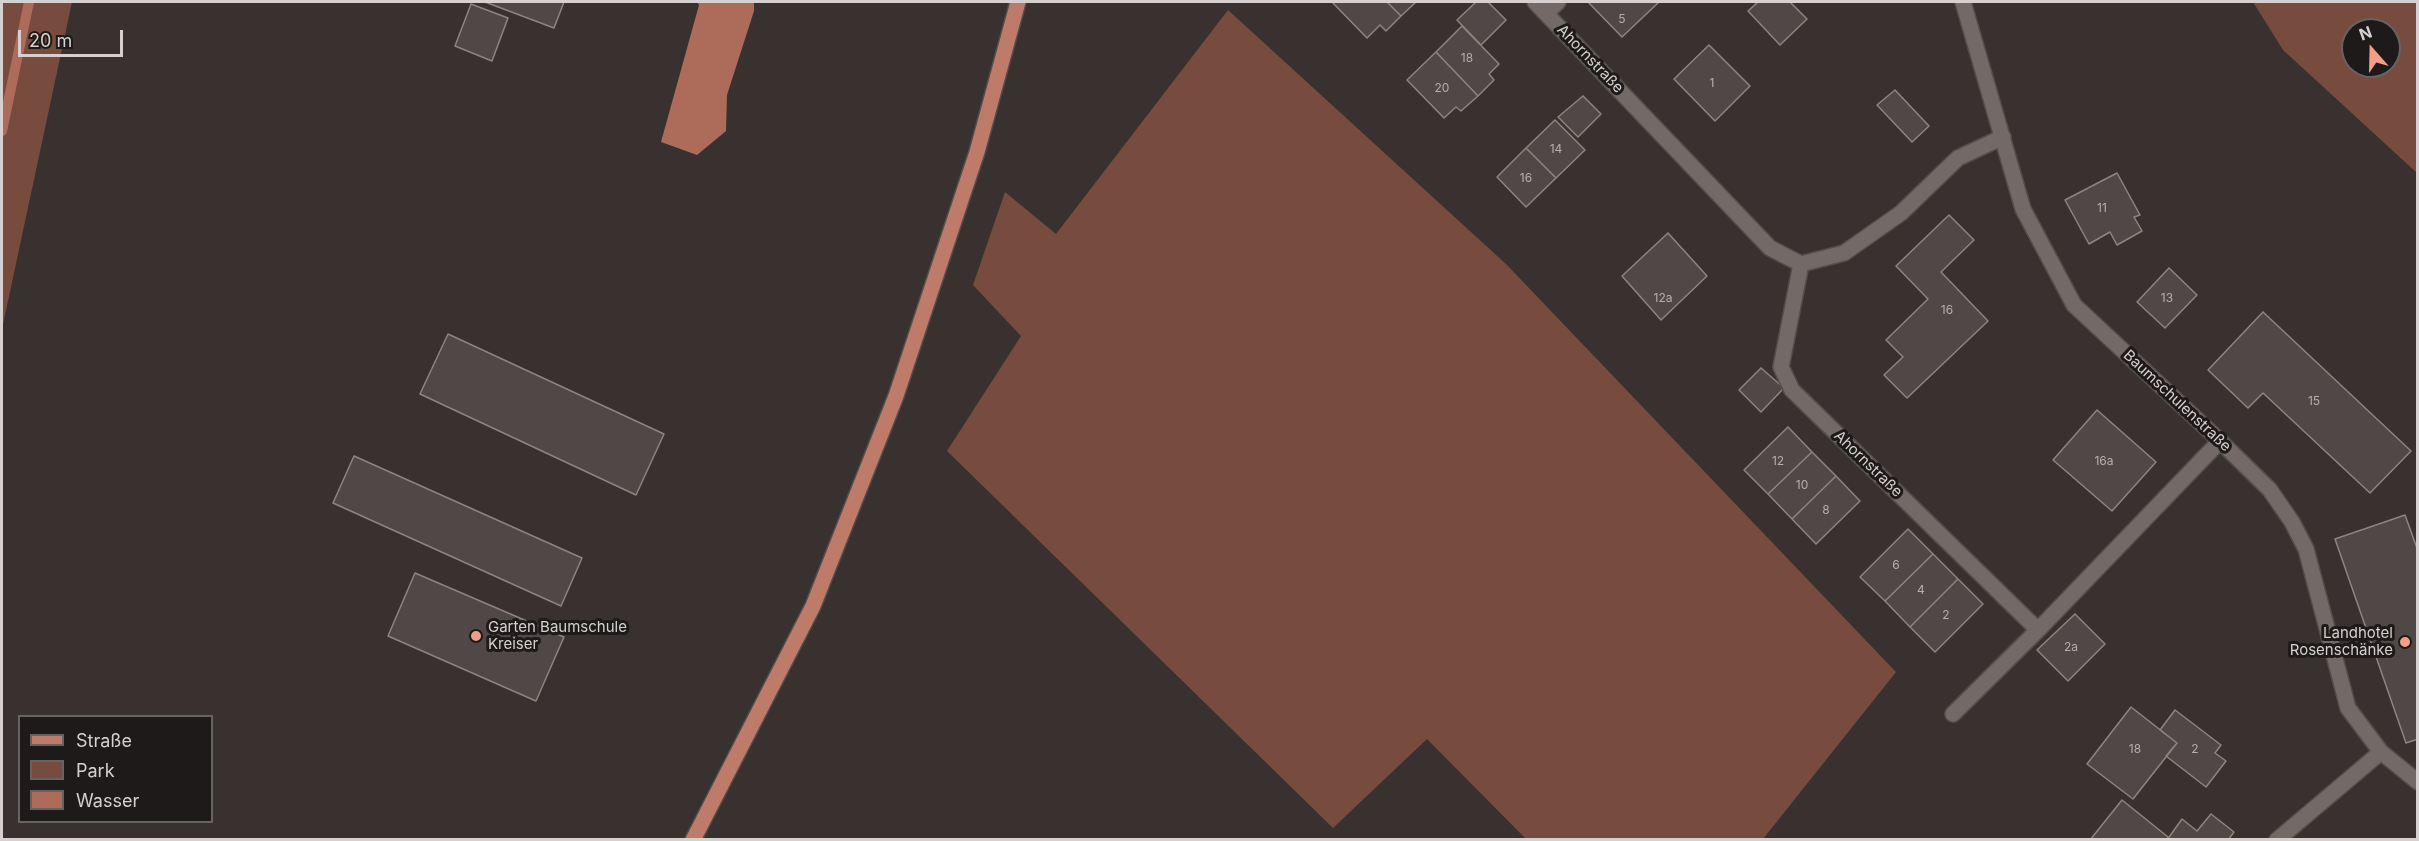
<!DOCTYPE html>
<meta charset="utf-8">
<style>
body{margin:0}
#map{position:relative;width:2419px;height:841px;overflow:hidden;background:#39312f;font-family:Inter,sans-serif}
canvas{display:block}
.frame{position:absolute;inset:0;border:3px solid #d6d1d0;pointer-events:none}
.legend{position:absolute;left:18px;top:715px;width:195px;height:108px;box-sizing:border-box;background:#1d1a19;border:2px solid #676362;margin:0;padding:8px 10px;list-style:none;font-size:18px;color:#d6d1d0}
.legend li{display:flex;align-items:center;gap:12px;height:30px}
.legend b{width:30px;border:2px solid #676362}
.north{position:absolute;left:2341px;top:18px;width:60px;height:60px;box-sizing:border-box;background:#1d1a19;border:2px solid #676362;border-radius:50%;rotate:340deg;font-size:16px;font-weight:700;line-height:24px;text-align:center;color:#d6d1d0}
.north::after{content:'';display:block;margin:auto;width:21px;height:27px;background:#f49e88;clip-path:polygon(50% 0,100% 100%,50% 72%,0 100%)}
.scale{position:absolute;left:18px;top:30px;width:105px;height:27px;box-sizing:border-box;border:3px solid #d6d1d0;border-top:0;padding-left:8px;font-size:18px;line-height:21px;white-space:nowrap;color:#d6d1d0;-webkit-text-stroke:4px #1d1a19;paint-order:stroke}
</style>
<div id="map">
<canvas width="2419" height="841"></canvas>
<div class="frame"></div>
<ul class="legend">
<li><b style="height:8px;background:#bf7b6a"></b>Straße</li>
<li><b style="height:16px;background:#784b3f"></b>Park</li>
<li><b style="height:16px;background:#ad6c5a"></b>Wasser</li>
</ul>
<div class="north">N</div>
<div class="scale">20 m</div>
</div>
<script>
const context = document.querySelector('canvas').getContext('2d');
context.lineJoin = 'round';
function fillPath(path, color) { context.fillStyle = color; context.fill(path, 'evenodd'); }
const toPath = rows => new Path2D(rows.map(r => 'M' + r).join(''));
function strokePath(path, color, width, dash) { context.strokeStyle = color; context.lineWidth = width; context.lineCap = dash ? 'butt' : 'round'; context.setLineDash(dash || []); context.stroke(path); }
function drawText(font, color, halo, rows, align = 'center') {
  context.font = font + ' Inter,sans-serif'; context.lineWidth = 6; context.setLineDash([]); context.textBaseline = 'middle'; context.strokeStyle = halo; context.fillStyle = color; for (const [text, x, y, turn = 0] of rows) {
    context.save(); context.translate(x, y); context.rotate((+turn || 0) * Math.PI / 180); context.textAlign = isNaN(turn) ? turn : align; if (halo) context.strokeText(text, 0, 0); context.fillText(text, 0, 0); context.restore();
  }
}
const green = toPath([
 [2,2,72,2,2,329],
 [2253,2,2417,2,2417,173,2283,50],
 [2353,30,2389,30,2389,66,2353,66],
 [1228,10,1506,264,1896,672,1763,839,1526,839,1427,739,1333,828,947,451,1021,336,973,285,1005,192,1056,234]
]);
const water = toPath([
 [697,2,754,2,754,11,727,95,726,131,697,155,661,142,699,5]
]);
const stream = toPath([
 [2,131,29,2]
]);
const building = toPath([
 [485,2,564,2,554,28,485,2],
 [1332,2,1387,2,1401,16,1386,31,1380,25,1367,38,1332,2],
 [1387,2,1416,2,1401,16,1387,2],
 [1476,2,1488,2,1506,20,1481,45,1457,20,1476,2],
 [1588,2,1659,2,1622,37,1588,2],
 [1758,2,1790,2,1807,19,1780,45,1748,11,1758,2],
 [471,4,508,18,492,61,455,46,471,4],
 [1462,26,1499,64,1489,74,1494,80,1478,96,1436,52,1462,26],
 [1709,45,1750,86,1715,121,1674,79,1709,45],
 [1436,52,1478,96,1461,111,1456,107,1444,118,1407,80,1436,52],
 [1895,90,1929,126,1912,142,1877,105,1895,90],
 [1583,96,1601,114,1578,137,1558,117,1583,96],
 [1555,120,1585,150,1556,178,1526,148,1555,120],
 [1526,148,1556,178,1526,207,1497,177,1526,148],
 [2117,173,2140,215,2134,217,2142,231,2117,245,2110,232,2089,244,2065,200,2117,173],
 [1949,215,1974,240,1941,272,1988,321,1907,398,1884,375,1903,357,1886,340,1928,299,1896,266,1949,215],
 [1668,233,1707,276,1661,320,1622,276,1668,233],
 [2169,268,2197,295,2165,328,2137,302,2169,268],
 [2263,312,2411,451,2370,493,2263,393,2248,408,2208,370,2263,312],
 [448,334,664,434,636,495,420,394,448,334],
 [1761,368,1784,388,1761,412,1739,390,1761,368],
 [2097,410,2156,462,2112,511,2053,460,2097,410],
 [1788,427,1812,452,1768,494,1744,470,1788,427],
 [1812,452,1836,476,1792,519,1768,494,1812,452],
 [354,456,582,558,561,606,333,503,354,456],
 [1836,476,1860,501,1816,544,1792,519,1836,476],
 [2405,515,2418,551,2418,739,2406,743,2335,539,2405,515],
 [1908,529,1933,554,1885,601,1860,577,1908,529],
 [1933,554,1958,579,1910,627,1885,601,1933,554],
 [415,573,564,637,536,701,388,636,415,573],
 [1958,579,1983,604,1935,652,1910,627,1958,579],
 [2075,614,2105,644,2068,681,2037,650,2075,614],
 [2131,707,2177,743,2133,799,2087,764,2131,707],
 [2175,710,2221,745,2215,753,2226,761,2206,787,2166,756,2177,743,2160,730,2175,710],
 [2122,800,2168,837,2167,840,2090,840,2122,800],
 [2211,814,2234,832,2228,840,2167,840,2182,819,2197,831,2211,814]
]);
const minor = toPath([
 [1535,2,1770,248,1801,264,1844,253,1901,213,1958,158,2003,137],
 [1963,2,2023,209,2074,305,2220,441,2270,490,2292,522,2306,549,2348,708,2381,752,2418,782],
 [1546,13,1558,2],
 [1801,264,1781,367,1792,390,2038,630],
 [1953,714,2038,630,2220,441],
 [2277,840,2381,752]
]);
const major = toPath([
 [693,840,813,606,896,396,977,152,1018,2]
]);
const markers = [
 [476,636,6,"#f49e88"],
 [2405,642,6,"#f49e88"]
];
const numberNames = [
 ["5",1622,19],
 ["18",1467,58],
 ["1",1712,83],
 ["20",1442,88],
 ["14",1556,149],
 ["16",1526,178],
 ["11",2102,208],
 ["12a",1663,298],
 ["13",2167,298],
 ["16",1947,310],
 ["15",2314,401],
 ["12",1778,461],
 ["16a",2104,461],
 ["10",1802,485],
 ["8",1826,510],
 ["6",1896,565],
 ["4",1921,590],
 ["2",1946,615],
 ["2a",2071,647],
 ["18",2135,749],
 ["2",2195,749]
];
const streetNames = [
 ["Ahornstraße",1590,59,46],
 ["Baumschulenstraße",2177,401,43],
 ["Ahornstraße",1868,464,44]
];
const poiNames = [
 ["Garten Baumschule",488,627],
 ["Kreiser",488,644],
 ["Landhotel",2393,633,"right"],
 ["Rosenschänke",2393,650,"right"]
];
fillPath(green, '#784b3f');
fillPath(water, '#ad6c5a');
strokePath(stream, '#ad6c5a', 10);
fillPath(building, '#504846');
strokePath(building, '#8e8482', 1.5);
strokePath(minor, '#534d4b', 18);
strokePath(major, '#534d4b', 18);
strokePath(minor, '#736a68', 15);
strokePath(major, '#bf7b6a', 15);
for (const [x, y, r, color] of markers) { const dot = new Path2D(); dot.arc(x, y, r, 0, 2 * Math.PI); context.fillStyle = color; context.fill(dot); strokePath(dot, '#1d1a19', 2); }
drawText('12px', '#b4afae', null, numberNames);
drawText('15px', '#d6d1d0', '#1d1a19', streetNames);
drawText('15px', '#d6d1d0', '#1d1a19', poiNames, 'left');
</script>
